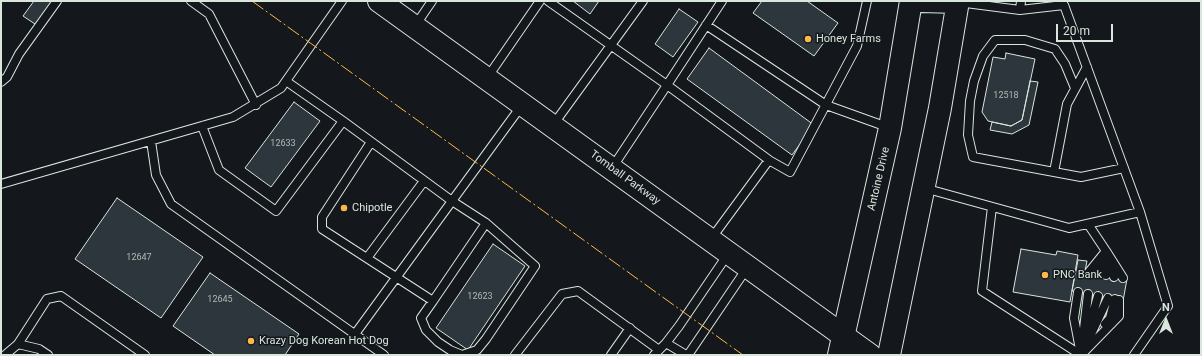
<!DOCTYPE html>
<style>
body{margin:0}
#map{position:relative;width:1202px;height:356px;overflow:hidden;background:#14181c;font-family:Roboto,sans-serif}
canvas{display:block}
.frame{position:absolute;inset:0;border:2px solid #d8e6dc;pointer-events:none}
.north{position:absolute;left:1146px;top:300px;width:40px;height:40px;-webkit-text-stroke:3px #14181c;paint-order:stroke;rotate:0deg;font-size:11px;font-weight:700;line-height:16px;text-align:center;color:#d8e6dc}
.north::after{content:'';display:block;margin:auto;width:14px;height:18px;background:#d8e6dc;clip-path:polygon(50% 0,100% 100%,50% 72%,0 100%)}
.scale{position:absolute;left:1056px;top:24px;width:57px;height:18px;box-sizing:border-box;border:2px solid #d8e6dc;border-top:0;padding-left:5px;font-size:12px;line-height:14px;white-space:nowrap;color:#d8e6dc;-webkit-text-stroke:3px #14181c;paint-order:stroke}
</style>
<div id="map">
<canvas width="1202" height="356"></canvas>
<div class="frame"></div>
<div class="north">N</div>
<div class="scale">20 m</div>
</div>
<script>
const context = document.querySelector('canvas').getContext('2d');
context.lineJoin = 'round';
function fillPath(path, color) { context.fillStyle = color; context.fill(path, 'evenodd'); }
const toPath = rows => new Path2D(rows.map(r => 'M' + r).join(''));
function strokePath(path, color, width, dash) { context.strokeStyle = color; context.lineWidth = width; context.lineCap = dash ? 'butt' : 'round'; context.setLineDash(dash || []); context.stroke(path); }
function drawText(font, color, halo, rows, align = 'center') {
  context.font = font + ' Roboto,sans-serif'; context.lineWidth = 3; context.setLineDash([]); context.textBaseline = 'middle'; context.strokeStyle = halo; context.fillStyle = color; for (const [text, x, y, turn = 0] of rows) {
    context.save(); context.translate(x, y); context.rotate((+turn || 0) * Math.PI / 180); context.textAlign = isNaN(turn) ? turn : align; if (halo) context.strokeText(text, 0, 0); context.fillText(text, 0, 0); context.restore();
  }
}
const building = toPath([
 [34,1,55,1,38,26,23,16,34,1],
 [573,1,599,1,590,14,573,1],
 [762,1,807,1,838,23,814,56,753,13,762,1],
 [679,9,698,22,673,57,655,44,679,9],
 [709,48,814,125,792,155,687,79,709,48],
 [1006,53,1035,59,1022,120,1011,126,988,121,982,112,993,57,1005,59,1006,53],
 [1030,81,1038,82,1029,125,1012,134,990,130,992,122,1011,126,1022,120,1030,81],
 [294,102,320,121,271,187,245,168,294,102],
 [117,198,203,257,161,318,75,259,117,198],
 [493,244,525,266,468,350,436,328,493,244],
 [1021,249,1056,255,1057,251,1078,255,1070,302,1013,292,1021,249],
 [1078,260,1087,261,1085,271,1127,279,1123,301,1072,291,1078,260],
 [210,273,299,334,285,355,215,355,173,326,210,273]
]);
const service = toPath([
 [191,1,209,14,256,105],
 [548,1,667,85,612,168],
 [958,2,1020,10,1064,5,1140,212,1168,306,1134,355],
 [1020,10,1021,1],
 [706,25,826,105,890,128],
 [415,26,432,1],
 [487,78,540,1],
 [1,82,7,77,19,54,57,1],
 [1075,88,1065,64,1055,49,1025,40,995,40,983,56,974,81,970,101,968,135,973,157,1081,177,1124,168],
 [343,121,452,201,486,223,433,301,322,229,322,217,371,142],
 [553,125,643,1],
 [202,126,219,170,276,211,343,121,286,81],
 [151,141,156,175,171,204,384,355],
 [767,159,790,172,857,46,867,1],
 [1054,172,1067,104,1087,67],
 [1,184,233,117,281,88,342,1],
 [924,188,1069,228,1140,212],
 [992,207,982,291,1081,355],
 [1088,224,1106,251,1089,272],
 [711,239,769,160,667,85,722,1],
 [1106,251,1123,278],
 [367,258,424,181],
 [1110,264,1114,277],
 [1098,274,1104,258],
 [1106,275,1106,260],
 [1078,292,1074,318,1081,355],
 [433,301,421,318,426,330,438,342,450,350,462,355,477,350,486,339,535,266,486,223],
 [1105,324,1110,318,1115,299],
 [1088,331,1098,296],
 [355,334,522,105],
 [666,343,686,355],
 [18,344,47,299,61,296,145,355],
 [1082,346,1088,294],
 [1084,349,1108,298],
 [5,355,18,344,39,349,48,355],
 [515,355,562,294,578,291,659,350],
 [611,355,630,328],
 [654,355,666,343,679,326,728,254],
 [688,355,747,268],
 [1081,355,1119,316,1119,300]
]);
const secondary = toPath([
 [921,1,958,2],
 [839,355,890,128,911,1],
 [889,355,940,108,958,1]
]);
const primary = toPath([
 [379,1,870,355]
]);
const power = toPath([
 [252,1,743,355]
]);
const markers = [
 [808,39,4,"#ffb74d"],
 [344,208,4,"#ffb74d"],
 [1045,275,4,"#ffb74d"],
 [251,341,4,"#ffb74d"]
];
const numberNames = [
 ["12518",1006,96],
 ["12633",283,144],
 ["12647",139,258],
 ["12623",480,297],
 ["12645",220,300]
];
const poiNames = [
 ["Honey Farms",816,39],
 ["Chipotle",352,208],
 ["PNC Bank",1053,275],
 ["Krazy Dog Korean Hot Dog",259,341]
];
const streetNames = [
 ["Tomball Parkway",625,178,36],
 ["Antoine Drive",879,179,-77]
];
fillPath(building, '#2c363c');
strokePath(building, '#d8e6dc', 1);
strokePath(service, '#d8e6dc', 10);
strokePath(secondary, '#d8e6dc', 24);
strokePath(primary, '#d8e6dc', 24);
strokePath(service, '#14181c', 8);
strokePath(secondary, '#14181c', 22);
strokePath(primary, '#14181c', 22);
strokePath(power, '#ffb74d', 1, [14, 3, 2, 3]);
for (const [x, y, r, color] of markers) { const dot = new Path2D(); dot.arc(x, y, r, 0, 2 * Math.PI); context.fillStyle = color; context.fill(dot); strokePath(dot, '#14181c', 1.5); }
drawText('9px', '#adbab4', null, numberNames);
drawText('11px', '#d8e6dc', '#14181c', poiNames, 'left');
drawText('11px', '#d8e6dc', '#14181c', streetNames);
</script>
